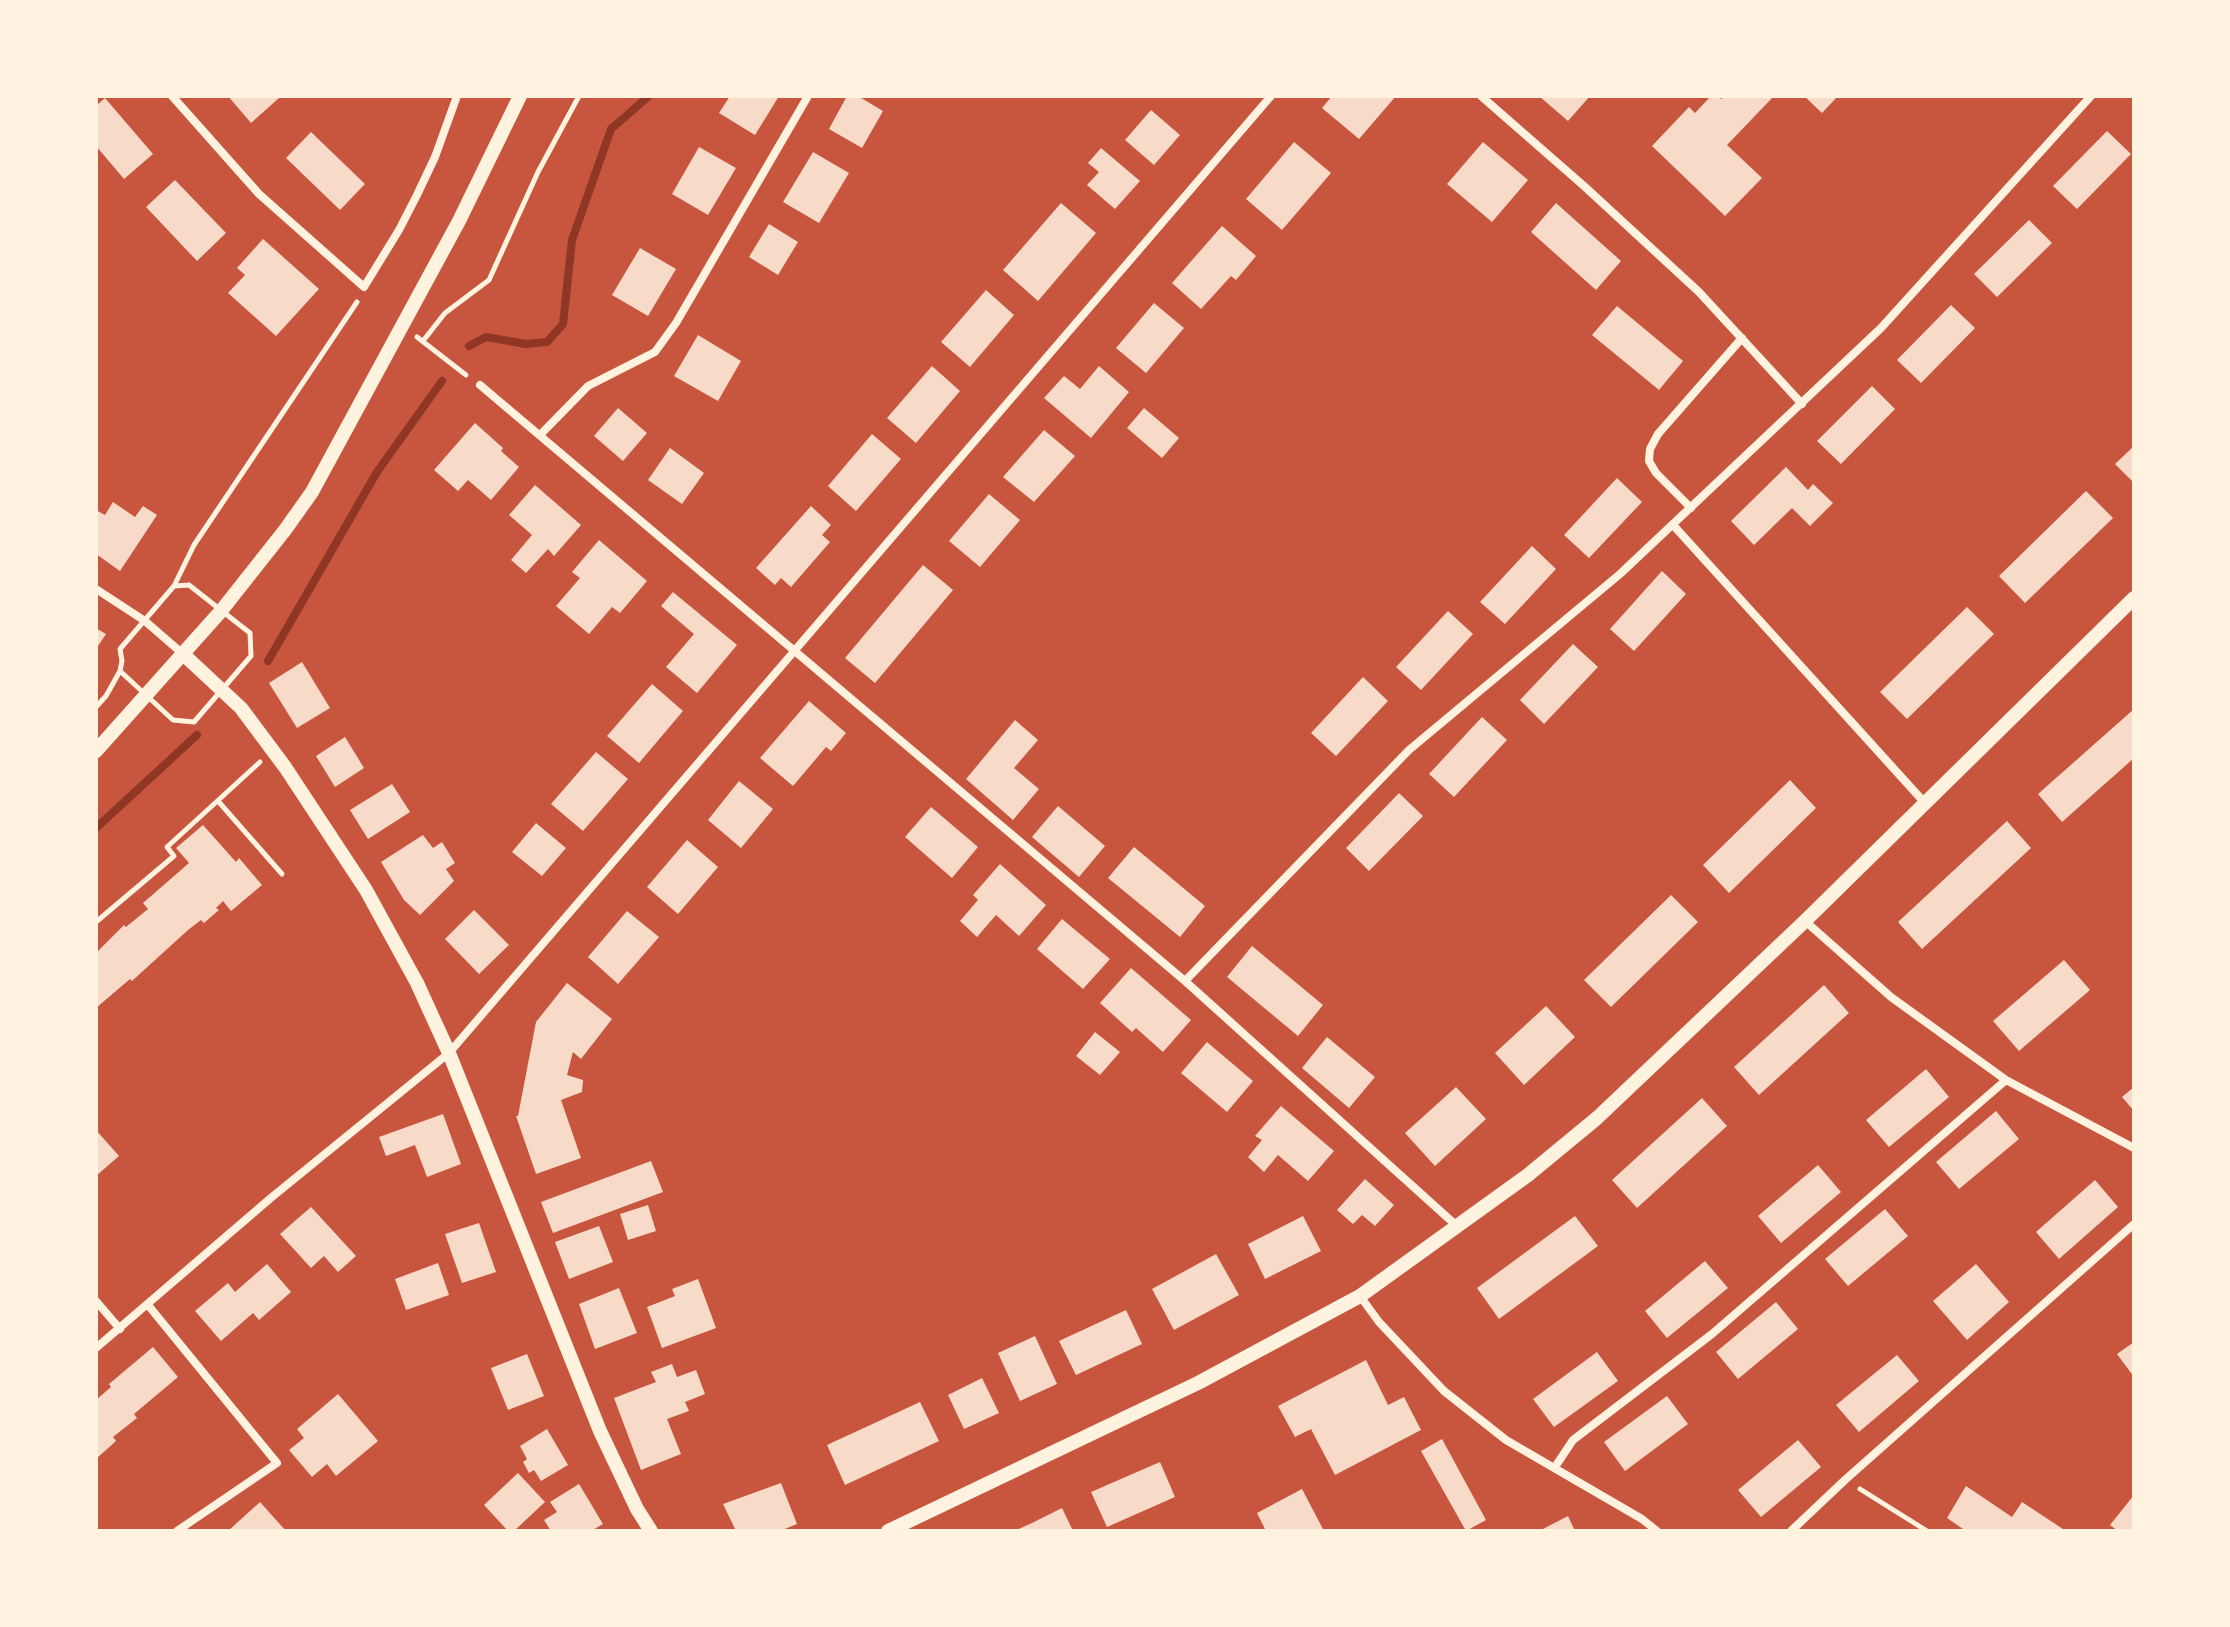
<!DOCTYPE html>
<style>
body{margin:0}
#map{position:relative;width:2230px;height:1627px;overflow:hidden;background:#c8553d;font-family:Lora,serif}
canvas{display:block}
.frame{position:absolute;inset:0;border:98px solid #fff3e0;pointer-events:none}
</style>
<div id="map">
<canvas width="2230" height="1627"></canvas>
<div class="frame"></div>
</div>
<script>
const context = document.querySelector('canvas').getContext('2d');
context.lineJoin = 'round';
const toPath = rows => new Path2D(rows.map(r => 'M' + r).join(''));
function strokePath(path, color, width, dash) { context.strokeStyle = color; context.lineWidth = width; context.lineCap = dash ? 'butt' : 'round'; context.setLineDash(dash || []); context.stroke(path); }
function fillPath(path, color) { context.fillStyle = color; context.fill(path, 'evenodd'); }
const stream = toPath([
 [469,346,486,337,526,344,547,342,563,324,572,240,611,129,649,96],
 [268,661,377,472,442,381],
 [96,828,197,735]
]);
const building = toPath([
 [228,96,278,96,279,98,251,123],
 [730,96,779,96,755,135,719,113],
 [847,96,858,96,883,111,862,148,829,129],
 [1332,96,1396,96,1359,139,1322,108],
 [1539,96,1590,96,1568,121],
 [1711,96,1717,96,1721,99,1724,96,1774,96,1727,145,1762,178,1725,216,1652,146,1689,107,1695,113],
 [1804,96,1838,96,1822,113],
 [105,98,153,154,124,179,96,146,96,106],
 [1151,110,1180,135,1154,165,1125,140],
 [2107,131,2131,154,2077,209,2053,186],
 [311,132,365,184,340,210,286,158],
 [1294,142,1331,173,1282,230,1246,199],
 [1483,142,1528,180,1492,222,1447,184],
 [699,147,736,168,708,215,672,194],
 [1101,148,1140,181,1115,209,1087,185,1099,172,1088,163],
 [813,152,849,173,819,223,783,202],
 [175,180,226,233,197,261,146,207],
 [1061,203,1096,233,1038,301,1003,270],
 [1556,203,1621,261,1596,290,1531,232],
 [2029,220,2052,243,1997,297,1974,274],
 [769,224,798,242,778,275,749,257],
 [1222,226,1256,256,1236,280,1231,276,1201,309,1172,283],
 [263,239,319,289,276,336,228,293,245,275,237,268],
 [640,248,676,269,648,316,612,295],
 [986,290,1014,315,970,367,941,342],
 [1154,303,1184,328,1146,373,1116,348],
 [1951,305,1975,328,1921,383,1897,360],
 [1617,306,1683,361,1659,390,1592,335],
 [698,335,741,361,718,401,674,376],
 [932,366,960,391,916,443,887,418],
 [1099,366,1129,392,1091,438,1044,398,1064,376,1080,389],
 [1872,386,1895,409,1841,464,1817,441],
 [618,408,647,433,623,461,594,436],
 [1144,408,1179,438,1162,458,1127,428],
 [475,423,503,448,501,451,519,467,491,500,468,480,458,491,434,470],
 [1044,430,1075,456,1034,502,1003,477],
 [872,434,901,459,856,511,828,486],
 [2134,446,2134,483,2115,464],
 [670,448,704,473,682,504,648,480],
 [1786,467,1808,490,1813,484,1833,503,1810,526,1792,508,1754,545,1731,521],
 [1617,478,1642,502,1589,558,1564,535],
 [535,485,581,525,554,556,548,549,526,573,511,560,532,535,509,515],
 [2086,491,2113,518,2025,603,1999,576],
 [989,494,1020,520,980,567,949,541],
 [113,502,135,517,143,506,157,515,120,571,96,554,96,510,105,515],
 [811,506,831,525,822,535,830,542,791,587,781,578,775,585,756,568],
 [599,540,647,581,620,613,612,607,589,634,556,606,580,578,572,572],
 [1532,546,1556,569,1505,624,1480,602],
 [923,565,953,590,875,683,845,658],
 [1662,571,1686,594,1634,651,1610,629],
 [673,592,737,645,697,693,666,667,694,634,661,606],
 [1967,607,1994,634,1907,719,1880,692],
 [1448,611,1473,634,1421,690,1396,667],
 [96,628,106,634,96,649],
 [1573,644,1598,667,1544,724,1520,700],
 [302,662,330,708,297,728,269,683],
 [1363,677,1388,701,1336,756,1311,733],
 [652,684,683,711,639,763,607,736],
 [809,701,846,733,831,751,826,747,793,786,760,758],
 [2134,709,2134,758,2062,822,2038,794],
 [1482,717,1507,740,1454,797,1429,774],
 [1015,720,1038,740,1014,768,1039,789,1013,820,966,779],
 [345,737,364,768,335,787,316,756],
 [596,752,628,779,583,831,551,804],
 [1790,780,1816,808,1729,893,1703,865],
 [739,781,773,809,741,848,708,820],
 [392,784,410,812,368,839,350,810],
 [1399,793,1423,816,1369,871,1346,848],
 [1058,806,1105,846,1079,877,1032,837],
 [931,807,978,847,952,878,905,837],
 [2007,821,2031,848,1922,949,1898,922],
 [536,823,566,848,542,876,512,852],
 [203,825,236,862,239,858,262,885,231,911,223,901,216,908,219,910,204,923,201,920,188,930,132,981,130,979,96,1008,96,953,124,925,126,927,148,909,143,903,189,863,176,848],
 [423,835,433,848,442,842,455,863,446,869,454,881,420,915,404,900,381,862],
 [687,840,718,867,678,914,647,887],
 [1134,847,1205,906,1180,937,1108,878],
 [1000,864,1046,905,1019,936,996,915,977,937,960,921,978,900,973,895],
 [1671,895,1698,922,1611,1007,1584,980],
 [474,910,509,945,479,974,445,939],
 [627,911,659,937,618,984,588,957],
 [1062,919,1110,959,1083,989,1037,949],
 [1252,946,1323,1005,1298,1036,1227,977],
 [2064,960,2090,990,2019,1051,1993,1021],
 [1131,968,1191,1020,1163,1052,1136,1028,1132,1032,1100,1003],
 [567,983,612,1019,581,1059,573,1052,567,1075,583,1080,582,1092,561,1100,581,1158,536,1174,516,1116,518,1116,536,1022],
 [1824,985,1849,1013,1759,1095,1734,1067],
 [1546,1006,1575,1037,1524,1085,1495,1053],
 [1095,1032,1120,1052,1100,1075,1076,1056],
 [1327,1037,1375,1077,1349,1108,1302,1068],
 [1207,1042,1253,1081,1227,1112,1181,1073],
 [1926,1069,1949,1097,1889,1147,1866,1120],
 [1456,1087,1486,1119,1435,1166,1405,1133],
 [2134,1087,2134,1111,2122,1097],
 [1702,1098,1727,1126,1637,1208,1612,1180],
 [1281,1106,1334,1151,1308,1181,1278,1155,1264,1172,1248,1157,1262,1140,1255,1136],
 [1996,1111,2019,1139,1959,1189,1936,1162],
 [443,1114,461,1164,427,1177,415,1145,386,1156,379,1137],
 [96,1130,119,1156,96,1176],
 [651,1161,663,1192,553,1233,541,1202],
 [1818,1165,1841,1192,1781,1243,1758,1216],
 [1365,1179,1394,1205,1375,1226,1362,1215,1353,1224,1337,1210],
 [2095,1180,2118,1207,2059,1259,2036,1232],
 [648,1205,656,1231,628,1240,620,1214],
 [311,1207,356,1256,338,1272,324,1256,311,1268,280,1234],
 [1885,1209,1908,1236,1848,1286,1825,1259],
 [1303,1216,1321,1251,1265,1279,1248,1244],
 [1575,1216,1598,1246,1499,1319,1477,1288],
 [479,1223,496,1272,462,1283,445,1234],
 [599,1226,613,1262,569,1279,555,1242],
 [1216,1254,1239,1295,1174,1330,1152,1289],
 [1705,1261,1728,1288,1667,1338,1645,1311],
 [438,1263,449,1295,406,1310,395,1279],
 [267,1264,291,1292,259,1320,253,1313,221,1341,195,1311,228,1283,235,1292],
 [1976,1264,2009,1302,1967,1340,1933,1301],
 [698,1279,716,1328,662,1348,647,1307,675,1296,672,1289],
 [619,1288,637,1333,595,1349,579,1304],
 [1776,1302,1798,1329,1738,1379,1716,1352],
 [1126,1310,1142,1344,1076,1375,1059,1341],
 [1035,1336,1057,1384,1020,1401,998,1353],
 [2134,1342,2134,1377,2117,1354],
 [153,1347,178,1377,134,1414,137,1418,113,1437,116,1441,96,1459,96,1400,111,1387,109,1384],
 [1597,1352,1618,1381,1554,1427,1533,1399],
 [527,1354,544,1396,508,1410,491,1368],
 [1897,1355,1919,1381,1859,1432,1836,1405],
 [1366,1360,1388,1405,1404,1397,1421,1430,1335,1475,1311,1429,1295,1437,1278,1406],
 [672,1364,677,1377,696,1370,705,1394,685,1402,689,1411,667,1419,681,1454,641,1470,614,1398,656,1382,651,1372],
 [982,1378,999,1413,964,1429,948,1395],
 [338,1394,378,1441,336,1476,327,1464,312,1477,289,1450,304,1438,297,1429],
 [1667,1396,1688,1424,1625,1471,1604,1442],
 [920,1402,939,1441,845,1485,827,1445],
 [547,1429,568,1465,541,1481,534,1470,529,1473,523,1462,527,1459,520,1446],
 [1442,1439,1486,1520,1466,1531,1421,1451],
 [1798,1440,1821,1467,1761,1517,1738,1490],
 [1160,1462,1175,1497,1107,1527,1091,1492],
 [518,1473,545,1502,514,1531,508,1531,484,1505],
 [781,1483,797,1524,780,1531,736,1531,723,1504],
 [579,1484,603,1524,591,1531,551,1531,544,1520,557,1512,550,1502],
 [1966,1486,2012,1517,2022,1502,2066,1531,1966,1531,1947,1518],
 [1302,1489,1324,1531,1266,1531,1257,1513],
 [2134,1495,2134,1531,2118,1531,2110,1525],
 [260,1502,286,1531,228,1531,239,1521],
 [1062,1508,1073,1531,1014,1531,1032,1523],
 [1568,1516,1575,1531,1539,1531]
]);
const path = toPath([
 [417,337,466,375],
 [423,341,445,313,489,280,538,172,579,96],
 [189,585,250,633,251,656,194,722,173,720,120,671,122,661,120,649,174,586,189,585],
 [174,586,194,545,357,302],
 [96,707,106,696,120,671],
 [218,801,282,874],
 [96,922,174,856,167,847,260,762],
 [1860,1489,1927,1531]
]);
const minor = toPath([
 [172,96,259,194,364,287,399,230,417,195,435,157,457,96],
 [1481,96,1584,186,1699,292,1802,404],
 [480,385,1185,981,1458,1227],
 [540,435,588,386,655,352,676,323,808,96],
 [1691,508,1656,473,1649,461,1650,449,1658,434,1742,338],
 [1674,526,1924,802],
 [96,589,145,621,183,654],
 [1805,921,1891,997,2006,1080,2134,1148],
 [1185,981,1409,750,1620,574,1881,328,2091,96],
 [1360,1296,1379,1322,1444,1391,1506,1440,1642,1519,1657,1531],
 [96,1301,120,1329],
 [148,1305,277,1463,177,1531],
 [96,1348,272,1197,449,1053,1271,96],
 [1555,1467,1573,1440,1712,1334,2006,1080],
 [1791,1531,1846,1479,2134,1224]
]);
const tertiary = toPath([
 [183,654,241,708,285,767,366,890,417,983,449,1053,600,1431,637,1509,651,1531],
 [96,751,221,611,285,530,312,492,459,221,520,96],
 [888,1531,1198,1383,1360,1296,1528,1175,1597,1118,1805,921,2134,598]
]);
strokePath(stream, '#8f3625', 8);
fillPath(building, '#f7dbc8');
strokePath(path, '#fff3e0', 5);
strokePath(minor, '#fff3e0', 8);
strokePath(tertiary, '#fff3e0', 14);
</script>
